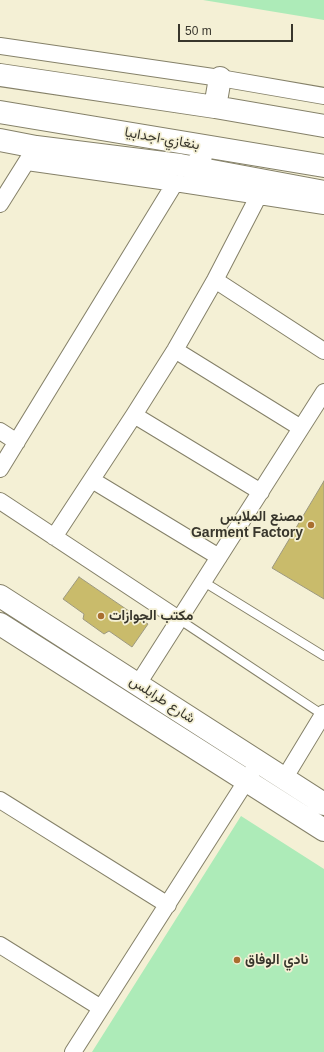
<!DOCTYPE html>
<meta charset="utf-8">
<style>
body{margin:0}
#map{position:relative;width:324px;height:1052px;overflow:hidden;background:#f4f0d5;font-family:Arial,sans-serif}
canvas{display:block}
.scale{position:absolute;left:178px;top:24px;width:115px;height:18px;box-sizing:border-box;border:2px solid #38362c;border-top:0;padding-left:5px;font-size:12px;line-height:14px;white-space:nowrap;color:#38362c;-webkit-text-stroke:3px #f4f0d5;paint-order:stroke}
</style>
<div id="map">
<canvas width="324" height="1052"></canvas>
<div class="scale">50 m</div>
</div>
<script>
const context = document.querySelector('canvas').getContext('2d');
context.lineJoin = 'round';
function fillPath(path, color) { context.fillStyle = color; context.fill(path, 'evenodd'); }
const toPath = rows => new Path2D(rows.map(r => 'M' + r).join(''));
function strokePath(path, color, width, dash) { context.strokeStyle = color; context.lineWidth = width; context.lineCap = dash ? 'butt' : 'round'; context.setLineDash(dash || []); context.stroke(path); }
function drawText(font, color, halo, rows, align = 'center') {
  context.font = font + ' Arial,Vazirmatn,sans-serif'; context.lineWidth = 3.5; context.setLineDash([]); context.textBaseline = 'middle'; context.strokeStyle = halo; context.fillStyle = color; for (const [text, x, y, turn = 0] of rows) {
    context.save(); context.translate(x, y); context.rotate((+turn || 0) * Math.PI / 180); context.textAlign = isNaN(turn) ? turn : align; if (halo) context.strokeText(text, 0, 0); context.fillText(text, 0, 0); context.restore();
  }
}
const green = toPath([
 [203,0,324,0,324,20],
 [241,816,324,869,324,1052,92,1052]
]);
const building = toPath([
 [324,481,324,599,272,568,324,481],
 [79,577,148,624,132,647,109,631,104,634,83,619,84,614,63,599,79,577]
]);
const lane = toPath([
 [204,582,324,656],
 [180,620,323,715]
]);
const street = toPath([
 [0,46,220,78,324,96],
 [27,162,175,183,324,206],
 [0,204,32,153],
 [215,280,324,351],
 [175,350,301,428],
 [134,415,261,492],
 [0,431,17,442],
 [0,469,175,183],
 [92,480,219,557],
 [0,501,180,620],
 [54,537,134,415,175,350,215,280,259,195],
 [138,684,324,392],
 [284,779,324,713],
 [0,800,168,905],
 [0,945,101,1008],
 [73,1052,252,772]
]);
const secondary = toPath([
 [0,140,36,147,180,165,324,192],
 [0,596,324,804],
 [0,624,324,830]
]);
const highway = toPath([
 [0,75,215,107,324,126],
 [215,107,220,78],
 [0,112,324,166],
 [199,169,202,146]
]);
const markers = [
 [311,525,4,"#a96e2f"],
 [101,616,4,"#a96e2f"],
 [237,960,4,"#a96e2f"]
];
const streetNames = [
 ["بنغازي-اجدابيا",162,139,10],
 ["شارع طرابلس",162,700,33]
];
const poiNames = [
 ["مصنع الملابس",303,517,"right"],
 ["Garment Factory",303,533,"right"],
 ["مكتب الجوازات",109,616],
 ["نادي الوفاق",245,960]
];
fillPath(green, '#adebb8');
fillPath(building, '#c9bb6b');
strokePath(building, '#9d9980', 1);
strokePath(lane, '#858169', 10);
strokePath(street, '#858169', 18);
strokePath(secondary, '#858169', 24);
strokePath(highway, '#858169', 24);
strokePath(lane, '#fff', 8);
strokePath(street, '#fff', 16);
strokePath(secondary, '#fff', 22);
strokePath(highway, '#fff', 22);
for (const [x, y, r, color] of markers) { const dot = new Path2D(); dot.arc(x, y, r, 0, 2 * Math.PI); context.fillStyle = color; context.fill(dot); strokePath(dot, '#f4f0d5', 1.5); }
drawText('14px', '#38362c', '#f4f0d5', streetNames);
drawText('bold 14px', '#38362c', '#f4f0d5', poiNames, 'left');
</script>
